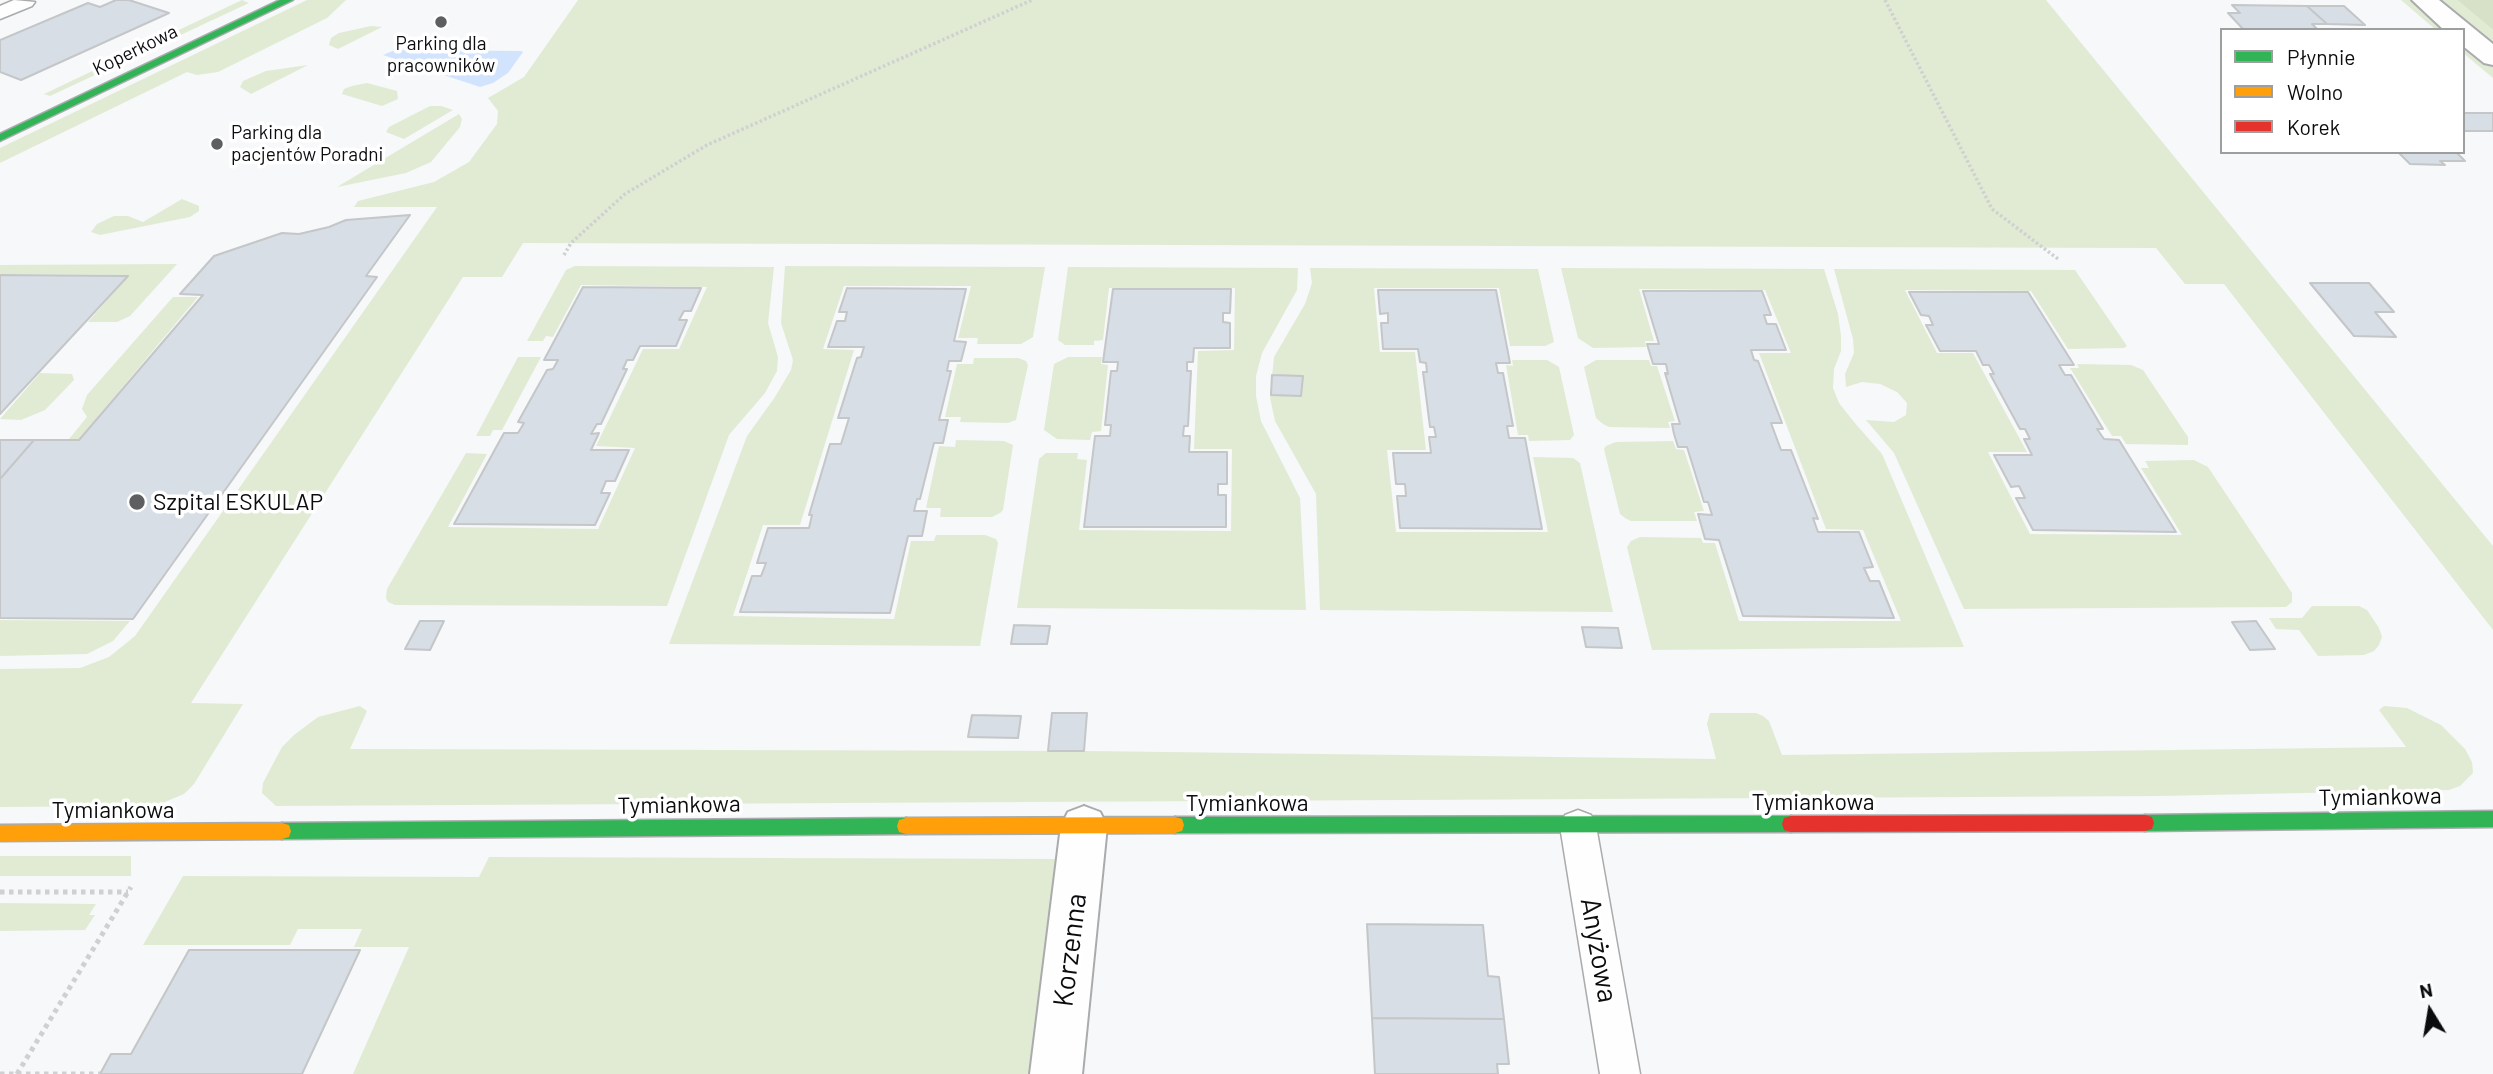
<!DOCTYPE html>
<meta charset="utf-8">
<style>
body{margin:0}
#map{position:relative;width:2493px;height:1074px;overflow:hidden;background:#f6f8fa;font-family:Barlow,sans-serif}
canvas{display:block}
.legend{position:absolute;left:2220px;top:28px;width:245px;height:126px;box-sizing:border-box;background:#fff;border:2px solid #9d9e9e;margin:0;padding:9px 12px;list-style:none;font-size:21px;color:#0b0c0d}
.legend li{display:flex;align-items:center;gap:14px;height:35px}
.legend b{width:35px;border:2px solid #9d9e9e}
.north{position:absolute;left:2395px;top:976px;width:70px;height:70px;-webkit-text-stroke:5px #fff;paint-order:stroke;rotate:349deg;font-size:19px;font-weight:700;line-height:28px;text-align:center;color:#0b0c0d}
.north::after{content:'';display:block;margin:auto;width:24px;height:32px;background:#0b0c0d;clip-path:polygon(50% 0,100% 100%,50% 72%,0 100%)}
</style>
<div id="map">
<canvas width="2493" height="1074"></canvas>
<ul class="legend">
<li><b style="height:9px;background:#30b455"></b>Płynnie</li>
<li><b style="height:9px;background:#ff9f0a"></b>Wolno</li>
<li><b style="height:9px;background:#e5322d"></b>Korek</li>
</ul>
<div class="north">N</div>
</div>
<script>
const context = document.querySelector('canvas').getContext('2d');
context.lineJoin = 'round';
function fillPath(path, color) { context.fillStyle = color; context.fill(path, 'evenodd'); }
const toPath = rows => new Path2D(rows.map(r => 'M' + r).join(''));
function strokePath(path, color, width, dash) { context.strokeStyle = color; context.lineWidth = width; context.lineCap = dash ? 'butt' : 'round'; context.setLineDash(dash || []); context.stroke(path); }
function drawText(font, color, halo, rows, align = 'center') {
  context.font = font + ' Barlow,sans-serif'; context.lineWidth = 7; context.setLineDash([]); context.textBaseline = 'middle'; context.strokeStyle = halo; context.fillStyle = color; for (const [text, x, y, turn = 0] of rows) {
    context.save(); context.translate(x, y); context.rotate((+turn || 0) * Math.PI / 180); context.textAlign = isNaN(turn) ? turn : align; if (halo) context.strokeText(text, 0, 0); context.fillText(text, 0, 0); context.restore();
  }
}
const green = toPath([
 [242,0,249,3,50,96,44,94],
 [307,0,346,0,327,18,218,72,197,75,187,72,0,163,0,148],
 [578,0,2046,0,2493,546,2493,630,2224,284,2185,284,2156,248,523,243,502,277,463,277,191,703,243,704,194,784,184,794,155,806,0,807,0,669,80,668,109,657,135,636,437,207,354,207,358,201,434,182,469,162,497,124,498,111,488,98,524,77],
 [2401,0,2457,0,2493,30,2493,78,2463,53,2463,30,2436,30],
 [371,26,382,27,338,49,329,45,331,38,339,33],
 [308,65,251,94,240,87,243,81,266,71],
 [367,83,397,91,398,99,382,106,342,94,344,89,352,86],
 [430,106,441,106,453,110,404,139,386,132,389,127],
 [459,114,462,119,460,127,431,162,406,173,337,187],
 [182,199,199,206,199,211,190,217,100,235,91,232,97,224,114,216,128,216,143,222],
 [177,264,130,316,117,322,88,322,129,275,0,274,0,265],
 [575,266,774,267,768,323,778,357,777,371,765,393,729,435,667,606,395,605,388,602,386,598,387,589,466,453,487,454,448,527,598,529,635,448,596,446,643,349,679,349,707,287,581,285,553,337,546,336,543,341,527,341,566,270],
 [785,266,1045,267,1033,337,1021,344,977,344,978,338,958,338,971,286,844,286,823,349,854,350,800,525,763,525,733,616,894,619,911,541,934,541,936,535,985,535,996,539,998,543,980,646,669,644,747,436,775,397,791,370,793,360,781,323],
 [1068,267,1298,268,1297,290,1262,353,1256,376,1256,396,1261,421,1300,498,1306,610,1017,608,1039,459,1046,453,1078,453,1077,459,1087,460,1079,530,1231,531,1232,449,1194,449,1198,351,1234,350,1235,288,1109,288,1103,340,1094,341,1094,345,1065,345,1058,340],
 [1310,268,1538,269,1554,342,1545,346,1510,346,1499,288,1374,288,1380,352,1415,352,1426,450,1387,450,1396,532,1548,532,1533,457,1573,458,1580,463,1613,612,1320,610,1316,494,1275,421,1270,397,1274,357,1305,304,1312,283],
 [1561,268,1824,269,1838,314,1841,336,1841,351,1834,369,1833,388,1839,403,1854,422,1882,454,1964,647,1652,650,1627,547,1631,541,1640,537,1701,538,1703,543,1715,543,1739,621,1901,621,1863,530,1826,529,1759,353,1791,353,1765,290,1639,289,1654,341,1645,341,1646,347,1593,348,1578,338],
 [1834,269,2075,270,2127,346,2124,348,2068,349,2031,291,1905,290,1937,353,1973,353,2027,452,1988,452,2030,534,2182,535,2141,468,2149,468,2145,461,2194,460,2208,467,2292,593,2292,602,2286,607,1964,609,1894,453,1866,420,1894,422,1906,415,1907,403,1897,392,1880,384,1862,382,1846,387,1845,374,1854,353,1853,339],
 [173,297,198,297,79,439,69,439,87,417,82,409,87,395],
 [518,357,541,357,502,430,493,430,490,436,476,436],
 [1068,357,1102,357,1101,364,1108,365,1101,431,1092,432,1090,440,1057,439,1044,430,1054,364],
 [974,358,1018,358,1026,361,1028,365,1016,420,1008,423,960,422,961,417,945,417,957,364,973,364],
 [1512,360,1547,360,1559,367,1574,435,1570,440,1529,441,1528,435,1518,435,1506,365,1513,366],
 [1596,360,1649,360,1651,366,1657,366,1675,421,1668,422,1670,428,1609,427,1603,424,1596,418,1584,367],
 [2077,364,2131,365,2143,370,2188,437,2188,445,2126,444,2121,436,2112,436,2070,368,2079,368],
 [40,373,72,374,74,380,45,410,21,420,0,419],
 [956,440,1004,441,1013,445,1003,510,1000,513,992,517,940,517,941,508,926,508,939,446,955,447],
 [1673,441,1676,449,1684,450,1704,511,1694,512,1697,521,1631,521,1625,518,1620,514,1604,449,1606,446,1616,442],
 [2312,606,2359,606,2367,610,2379,628,2382,637,2379,645,2374,651,2364,655,2318,656,2299,630,2276,629,2269,618,2302,618],
 [0,620,130,621,113,641,87,654,0,656],
 [360,706,367,711,350,749,1088,751,1716,759,1707,724,1710,713,1756,713,1763,716,1769,721,1782,755,2406,747,2379,710,2384,706,2407,708,2441,725,2465,749,2472,762,2473,773,2460,786,2449,790,2159,796,276,806,262,793,263,783,274,762,282,747,294,735,318,717],
 [0,856,131,856,131,876,0,876],
 [489,857,1059,859,1031,1074,353,1074,409,947,354,947,362,929,298,929,290,945,143,945,183,876,479,877],
 [0,903,96,904,89,915,95,915,85,930,0,931]
]);
const forest = toPath([
 [2457,0,2493,0,2493,30]
]);
const water = toPath([
 [395,50,521,51,523,52,508,73,493,83,480,87,383,55]
]);
const building = toPath([
 [116,0,129,0,169,13,21,80,0,72,0,40,88,3,100,7,116,0],
 [2232,5,2307,6,2327,24,2312,24,2318,30,2244,30,2228,13,2240,13,2232,5],
 [2307,6,2344,6,2365,25,2327,24,2307,6],
 [2463,113,2493,113,2493,131,2463,131,2463,113],
 [2398,152,2456,152,2465,161,2440,161,2445,165,2410,164,2398,152],
 [410,215,366,276,377,277,133,619,0,618,0,479,34,440,79,440,203,295,180,294,214,256,282,233,299,234,329,227,346,220,410,215],
 [0,275,128,276,0,414,0,275],
 [2310,283,2369,283,2394,312,2375,312,2396,337,2354,336,2310,283],
 [583,287,701,288,691,311,684,311,679,320,687,320,676,346,640,346,633,360,627,360,623,369,627,369,601,424,597,424,591,434,599,433,591,450,629,450,615,481,606,481,601,493,610,493,595,525,454,524,504,433,518,433,524,423,518,422,547,370,553,369,558,360,544,360,583,287],
 [847,288,966,289,954,341,966,342,961,361,949,361,947,371,951,371,939,420,948,420,943,443,934,443,920,499,917,499,914,511,927,511,922,536,908,536,890,613,740,612,752,576,761,576,766,563,757,563,768,528,809,528,812,515,809,515,830,444,841,444,849,418,838,418,857,358,861,357,864,347,828,347,837,321,845,321,847,312,839,312,847,288],
 [1113,289,1231,289,1230,313,1223,313,1223,322,1230,323,1230,348,1194,348,1193,362,1187,362,1187,371,1191,371,1188,426,1184,426,1183,436,1190,436,1189,452,1227,452,1227,484,1218,484,1218,495,1226,495,1226,527,1084,527,1095,436,1110,436,1111,425,1105,425,1111,371,1117,371,1118,362,1103,362,1113,289],
 [1378,290,1496,290,1510,363,1496,363,1498,373,1503,373,1513,426,1507,426,1509,438,1525,438,1542,529,1400,528,1397,496,1406,496,1405,484,1396,484,1393,453,1431,453,1429,437,1436,437,1434,427,1430,427,1423,372,1427,372,1426,363,1420,362,1418,349,1383,349,1381,323,1388,323,1388,313,1380,314,1378,290],
 [1643,291,1762,291,1771,315,1764,315,1767,324,1776,324,1786,350,1751,350,1754,360,1758,361,1782,423,1771,423,1781,450,1791,450,1818,519,1813,518,1818,532,1859,532,1873,567,1864,568,1870,581,1879,581,1894,618,1743,616,1719,540,1705,539,1698,514,1712,515,1708,502,1704,502,1687,447,1678,447,1674,434,1672,424,1680,424,1665,373,1668,374,1666,364,1653,364,1647,344,1659,344,1643,291],
 [1909,292,2028,292,2074,365,2059,365,2065,375,2071,375,2103,429,2097,429,2104,439,2119,440,2176,532,2033,530,2016,498,2025,498,2019,486,2011,487,1994,455,2032,455,2024,439,2030,439,2025,429,2020,429,1990,374,1994,374,1989,365,1983,365,1976,351,1940,351,1926,325,1933,325,1929,316,1921,315,1909,292],
 [1272,375,1303,376,1301,396,1271,395,1272,375],
 [0,440,34,440,0,479,0,440],
 [420,621,444,621,430,650,405,649,420,621],
 [2256,621,2275,649,2250,650,2232,622,2256,621],
 [1014,625,1050,626,1047,644,1011,644,1014,625],
 [1582,627,1618,628,1622,648,1586,647,1582,627],
 [1052,713,1087,713,1084,751,1048,751,1052,713],
 [972,715,1021,716,1018,738,968,737,972,715],
 [1367,924,1483,925,1488,976,1499,977,1504,1019,1372,1018,1367,924],
 [189,950,360,950,302,1074,100,1074,111,1054,131,1054,189,950],
 [1372,1018,1504,1019,1509,1064,1497,1064,1498,1074,1375,1074,1372,1018]
]);
const pathFar1 = toPath([
 [1885,0,1992,209,2058,259],
 [564,255,571,243,625,194,707,145,1032,0]
]);
const path = toPath([
 [0,892,128,892],
 [0,1074,17,1074],
 [17,1074,131,887],
 [17,1074,100,1074]
]);
const lane = toPath([
 [14,0,35,2,32,6,0,19,0,6,14,0],
 [1578,810,1591,815,1596,826,1640,1074,1600,1074,1560,826,1565,815,1578,810]
]);
const street = toPath([
 [2412,0,2439,0,2493,44,2493,65,2484,63,2463,46,2463,30,2444,30,2412,0],
 [1084,806,1100,812,1107,826,1082,1074,1030,1074,1061,826,1068,812,1084,806]
]);
const fast = toPath([
 [280,0,293,0,0,141,0,134,280,0],
 [2493,811,2493,827,2145,831,2138,829,2136,823,2138,817,2145,815,2493,811],
 [1791,816,1798,818,1800,824,1798,830,1791,832,1175,833,1168,831,1166,825,1168,819,1175,817,1791,816],
 [906,818,913,820,915,826,913,832,906,834,282,839,275,837,273,831,275,825,282,823,906,818]
]);
const slow = toPath([
 [1175,817,1182,819,1184,825,1182,831,1175,833,906,834,899,832,897,826,899,820,906,818,1175,817],
 [282,823,289,825,291,831,289,837,282,839,0,841,0,825,282,823]
]);
const jam = toPath([
 [2145,815,2152,817,2154,823,2152,829,2145,831,1791,832,1784,830,1782,824,1784,818,1791,816,2145,815]
]);
const markers = [
 [441,22,7,"#5d5f60"],
 [217,144,7,"#5d5f60"],
 [137,502,9,"#5d5f60"]
];
const farPoinames = [
 ["Parking dla",441,44],
 ["pracowników",441,66],
 ["Parking dla",231,133,"left"],
 ["pacjentów Poradni",231,155,"left"]
];
const farStreetnames = [
 ["Koperkowa",135,50,-26]
];
const poiNames = [
 ["Szpital ESKULAP",153,502]
];
const streetNames = [
 ["Tymiankowa",2380,797,-1],
 ["Tymiankowa",1813,802],
 ["Tymiankowa",1247,803],
 ["Tymiankowa",679,805,-1],
 ["Tymiankowa",113,810]
];
const nearStreetnames = [
 ["Korzenna",1070,950,-83],
 ["Anyżowa",1599,950,80]
];
fillPath(green, '#e1ebd4');
fillPath(forest, '#d7e1c8');
fillPath(water, '#d2e4fd');
fillPath(building, '#d7dee6');
strokePath(building, '#c4c6c7', 2);
strokePath(lane, '#aaabac', 3);
strokePath(street, '#aaabac', 4);
strokePath(fast, '#aaabac', 3);
strokePath(slow, '#aaabac', 3);
strokePath(jam, '#aaabac', 3);
strokePath(pathFar1, '#cfd0d0', 3.5, [2.5, 2.5]);
strokePath(path, '#cfd0d0', 5, [4.5, 4.5]);
fillPath(lane, '#fefefe');
fillPath(street, '#fefefe');
fillPath(fast, '#30b455');
fillPath(slow, '#ff9f0a');
fillPath(jam, '#e5322d');
for (const [x, y, r, color] of markers) { const dot = new Path2D(); dot.arc(x, y, r, 0, 2 * Math.PI); context.fillStyle = color; context.fill(dot); strokePath(dot, '#fff', 2.5); }
drawText('19px', '#0b0c0d', '#fff', farPoinames);
drawText('19px', '#0b0c0d', '#fff', farStreetnames);
drawText('23px', '#0b0c0d', '#fff', poiNames, 'left');
drawText('23px', '#0b0c0d', '#fff', streetNames);
drawText('28px', '#0b0c0d', '#fff', nearStreetnames);
</script>
